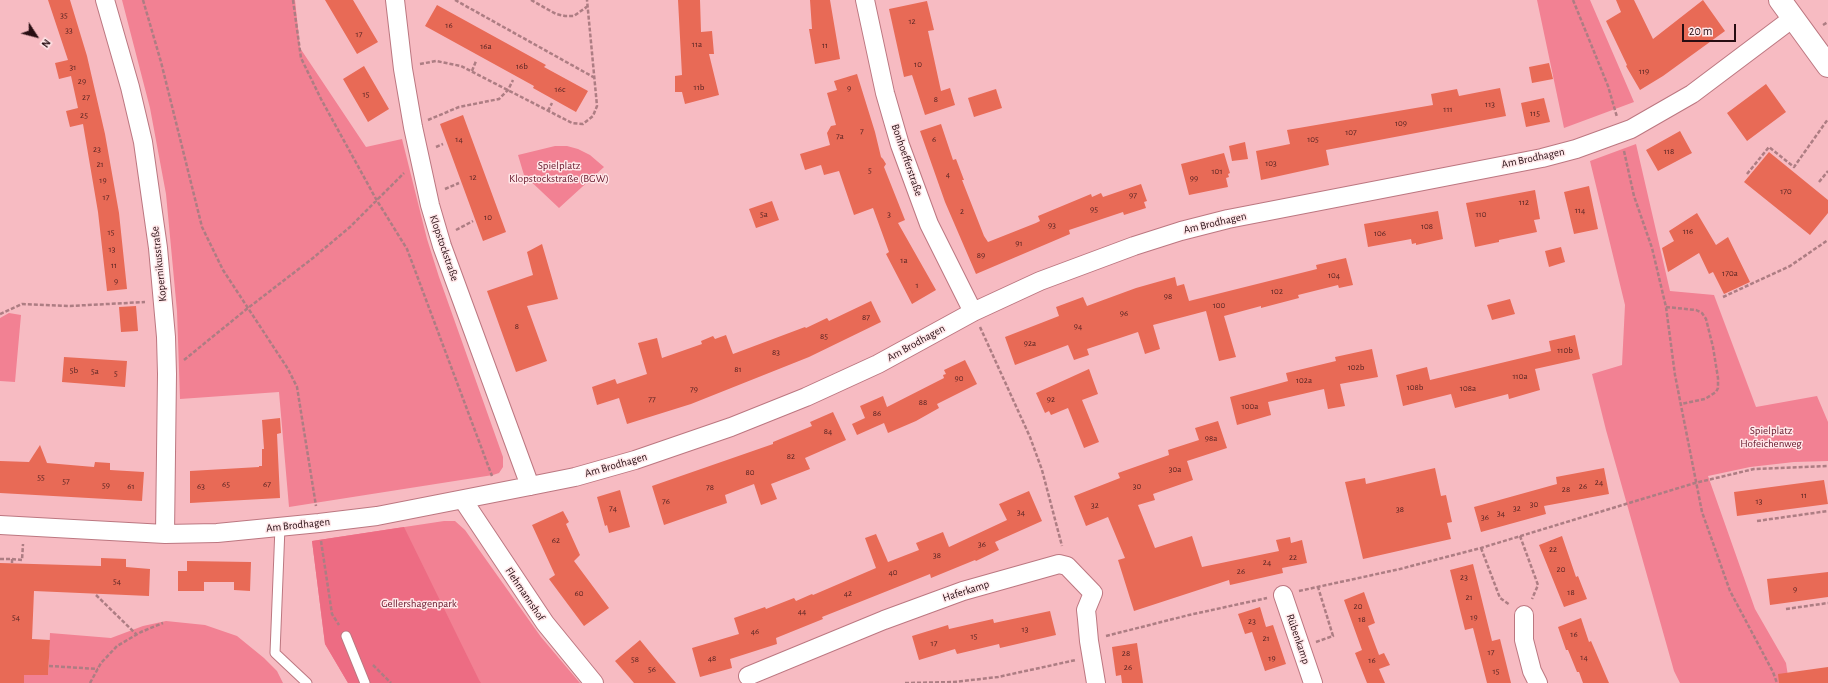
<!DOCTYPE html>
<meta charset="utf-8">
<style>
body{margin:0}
#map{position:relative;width:1828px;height:683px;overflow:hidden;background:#f7bbc2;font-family:"Alegreya Sans",sans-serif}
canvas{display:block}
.north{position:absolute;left:16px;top:16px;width:40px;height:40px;-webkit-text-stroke:3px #ffe7e9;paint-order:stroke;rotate:126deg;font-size:11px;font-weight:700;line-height:16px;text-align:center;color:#270d12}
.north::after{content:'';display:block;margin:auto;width:14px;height:18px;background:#270d12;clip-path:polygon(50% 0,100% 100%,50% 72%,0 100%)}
.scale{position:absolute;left:1682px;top:24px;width:54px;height:18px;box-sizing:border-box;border:2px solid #270d12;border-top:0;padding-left:5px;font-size:12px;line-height:14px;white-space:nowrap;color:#270d12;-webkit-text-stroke:3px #ffe7e9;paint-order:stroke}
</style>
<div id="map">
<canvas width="1828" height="683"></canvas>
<div class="north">N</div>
<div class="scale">20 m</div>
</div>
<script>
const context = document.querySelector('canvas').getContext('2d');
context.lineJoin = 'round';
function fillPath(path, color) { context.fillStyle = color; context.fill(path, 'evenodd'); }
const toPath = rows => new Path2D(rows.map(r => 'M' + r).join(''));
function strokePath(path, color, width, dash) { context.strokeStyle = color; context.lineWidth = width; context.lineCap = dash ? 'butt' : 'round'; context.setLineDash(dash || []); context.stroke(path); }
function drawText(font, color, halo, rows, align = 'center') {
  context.font = font + ' "Alegreya Sans",sans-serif'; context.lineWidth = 3; context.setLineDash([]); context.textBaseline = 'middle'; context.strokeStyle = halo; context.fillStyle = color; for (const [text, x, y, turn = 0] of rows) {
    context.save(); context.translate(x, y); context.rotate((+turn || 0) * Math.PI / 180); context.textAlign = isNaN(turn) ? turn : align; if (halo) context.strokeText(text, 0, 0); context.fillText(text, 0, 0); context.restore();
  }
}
const green = toPath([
 [122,0,295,0,300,48,366,147,402,139,427,239,439,277,503,457,503,467,499,473,493,475,289,507,279,392,180,399,177,311,166,194,150,108],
 [1537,0,1590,0,1634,102,1564,128],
 [1636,144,1670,291,1714,295,1756,407,1817,396,1828,422,1828,461,1794,462,1750,467,1708,476,1755,609,1786,663,1789,683,1680,683,1674,671,1606,430,1592,374,1622,365,1625,305,1590,161],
 [555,146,567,146,578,149,590,155,604,167,559,208,524,175,518,155],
 [9,313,21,315,15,382,0,381,0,318],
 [444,521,455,521,465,530,541,637,580,683,348,683,325,644,312,541],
 [166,621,205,625,237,636,264,658,277,671,283,683,24,683,24,675,48,675,50,633,111,638,143,626]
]);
const forest = toPath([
 [404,527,479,680,481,683,348,683,325,644,312,541]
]);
const building = toPath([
 [48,0,70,0,87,56,105,134,119,213,127,289,107,291,98,212,83,124,70,127,66,111,78,108,71,76,59,79,55,63,68,60],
 [325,0,353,0,378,42,357,54],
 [678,0,700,0,701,32,712,31,714,54,709,54,719,95,685,104,682,92,675,92,675,76,682,75],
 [810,0,830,0,840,59,815,64,809,29,812,29],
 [1616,0,1634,0,1653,39,1703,0,1725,31,1663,76,1640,90,1626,66,1627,65,1606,21,1621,12],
 [927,1,934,30,928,31,941,91,950,88,955,105,925,115,913,78,912,75,904,77,889,9],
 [437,5,546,65,544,67,588,91,576,112,533,88,534,86,425,26],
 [1549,63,1553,79,1532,83,1529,67],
 [364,66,389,109,368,122,343,79],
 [857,74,875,132,881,157,883,159,886,164,884,167,905,220,898,223,936,290,912,304,886,254,889,252,873,208,854,215,839,171,824,175,821,165,805,170,800,154,830,145,827,133,831,126,836,125,827,93,837,90,834,81],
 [1766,84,1786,112,1747,141,1727,113],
 [1500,88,1506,116,1326,150,1329,165,1261,180,1256,151,1290,144,1287,130,1433,105,1431,94,1457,89,1459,96],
 [996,89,1002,108,974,117,968,98],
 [1544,98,1550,122,1526,127,1521,103],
 [463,115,506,232,483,241,440,124],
 [941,124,953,160,956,159,964,180,962,180,984,236,988,242,1036,223,1040,221,1038,216,1091,194,1092,197,1101,193,1103,197,1141,184,1147,201,1144,202,1146,208,1124,215,1123,212,1069,230,1070,234,976,274,945,202,920,131],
 [1680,131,1692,153,1658,171,1646,150],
 [1245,142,1248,159,1232,161,1229,146],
 [1769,152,1828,200,1828,213,1810,235,1744,182],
 [1224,153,1230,173,1228,174,1229,177,1226,178,1228,187,1189,195,1181,164],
 [1589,186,1598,229,1574,234,1564,192],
 [1535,190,1540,219,1534,220,1537,232,1499,240,1499,242,1475,247,1466,203],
 [772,201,779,220,756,228,749,209],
 [1438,211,1443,239,1416,245,1416,243,1412,244,1411,239,1368,247,1364,224],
 [1697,213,1716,245,1728,237,1750,282,1724,294,1713,272,1709,274,1699,253,1668,272,1662,248,1674,241,1669,231],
 [542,244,558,299,527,306,547,361,516,372,487,291,533,275,527,252],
 [1561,247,1565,262,1549,267,1545,251],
 [1346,258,1353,285,1339,288,1338,285,1298,295,1299,298,1261,308,1261,306,1224,316,1236,357,1219,361,1206,311,1153,325,1160,349,1145,354,1138,332,1087,349,1089,355,1074,360,1068,345,1015,365,1005,337,1059,316,1056,307,1083,297,1087,306,1136,288,1175,277,1177,286,1184,284,1189,301,1317,269,1316,265],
 [1510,299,1515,314,1492,320,1487,305],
 [871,301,881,322,809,357,691,404,627,424,619,398,597,405,592,387,615,379,617,384,647,374,638,343,657,338,662,358,702,344,701,341,713,336,715,339,726,335,733,354,805,327,806,328,827,318,829,321],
 [136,306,138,331,121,332,119,307],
 [1575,335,1580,359,1535,369,1540,390,1509,399,1508,394,1455,408,1451,394,1403,406,1396,375,1427,367,1430,380,1551,351,1549,341],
 [1372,349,1378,377,1340,384,1345,406,1328,409,1324,389,1268,402,1271,415,1237,425,1230,397,1288,381,1286,373,1336,361,1335,357],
 [64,357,127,361,125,387,62,382],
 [965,360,977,384,937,404,939,408,916,421,888,433,884,423,857,435,852,424,865,418,860,406,883,396,887,407,944,378,943,375,946,374,944,370],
 [1089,369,1098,394,1082,400,1099,442,1084,448,1068,408,1051,415,1049,411,1045,413,1036,393],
 [833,412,846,440,805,458,810,469,771,484,777,499,761,505,754,484,725,495,727,503,664,525,652,486,773,444,773,442,812,426,810,422],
 [280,418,281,433,277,434,280,498,190,503,190,471,259,467,259,466,262,466,262,449,264,449,262,420],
 [1218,421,1227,448,1187,461,1193,480,1153,494,1155,500,1138,505,1155,548,1192,536,1202,567,1279,551,1276,540,1290,537,1291,543,1302,540,1307,563,1282,568,1283,573,1230,585,1229,580,1134,611,1118,560,1125,558,1108,517,1086,526,1074,496,1120,478,1118,473,1169,455,1168,450,1199,440,1195,428],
 [40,445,47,463,94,467,95,462,110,463,110,470,144,472,142,501,0,493,0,461,29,462],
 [1435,468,1441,496,1446,495,1452,522,1447,523,1451,539,1363,559,1345,482,1365,478,1366,484],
 [1604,468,1609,494,1544,506,1546,514,1481,532,1474,507,1557,484,1556,477],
 [1824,480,1828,504,1737,516,1734,492],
 [620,490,630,527,609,533,607,525,605,526,597,497],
 [1029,491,1042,521,995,542,999,550,976,561,975,560,931,578,930,574,822,617,823,619,776,638,777,644,730,659,732,668,700,677,692,648,739,634,734,618,765,607,766,609,794,598,796,601,812,594,813,595,876,568,865,538,876,534,888,562,919,550,916,543,943,532,949,547,1007,520,999,504],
 [563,511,569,522,566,524,580,555,574,561,609,608,584,626,549,579,555,575,532,525],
 [1562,536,1576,577,1578,576,1587,599,1564,607,1539,545],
 [101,558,126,559,126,567,150,569,149,596,34,591,32,639,50,640,48,675,24,675,24,683,0,683,0,563,101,566],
 [187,561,251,562,250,591,234,590,234,582,204,582,204,591,178,591,178,571,187,571],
 [1473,564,1492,641,1500,639,1511,683,1487,683,1473,628,1465,630,1450,570],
 [1828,572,1828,597,1770,605,1767,579],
 [1364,592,1375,623,1368,626,1379,655,1384,653,1390,665,1379,669,1385,683,1367,683,1355,653,1362,650,1344,600],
 [1260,607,1266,627,1273,625,1286,664,1265,671,1252,632,1245,634,1238,614],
 [1050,611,1056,635,1000,648,999,644,957,654,955,649,919,660,912,636,948,625,949,629,993,619,994,623],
 [1581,618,1589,642,1591,641,1609,683,1583,683,1579,672,1577,672,1568,650,1566,650,1558,627],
 [640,640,658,662,676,683,634,683,629,677,615,661],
 [1137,643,1143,683,1122,683,1121,675,1116,676,1112,647],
 [1828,667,1828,683,1779,683,1778,674]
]);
const path = toPath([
 [143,0,161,62,202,227,223,270,288,369,297,387,316,506],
 [293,0,301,58,321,99,376,199,407,249,492,476],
 [455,0,595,78],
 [531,0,556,14,565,16,574,16,588,6],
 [1573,0,1608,86,1617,117],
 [1823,25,1828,22],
 [420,64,436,61,461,66,572,123,583,124,593,116,597,106,587,0],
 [472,71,476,61],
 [548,111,552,103],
 [428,120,459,107,499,99,508,90,513,80],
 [436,147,443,144],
 [1624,151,1634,196,1652,248,1666,307,1675,375,1702,512,1730,591,1773,672,1777,683],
 [1747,174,1769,147,1794,167,1828,119],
 [1819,182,1828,171],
 [445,189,459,183],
 [456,230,473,221],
 [1723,297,1790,266,1828,240],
 [1666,307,1696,310,1702,313,1706,319,1713,347,1718,378,1718,388,1716,392,1705,399,1681,404],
 [0,314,22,304,70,306,145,302],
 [980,327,1030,437,1042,470,1062,546],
 [184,360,248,308,313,258,350,227,404,173],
 [1757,521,1828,511],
 [1520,536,1538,585,1532,599],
 [321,541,332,614,339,625],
 [1481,548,1500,598,1510,605],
 [0,559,12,559,12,563],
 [12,559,22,560,23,544],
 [1299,591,1400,569,1481,548,1695,483,1754,469,1828,466],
 [96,595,136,634],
 [1786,609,1828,603],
 [1106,636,1189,615,1267,598],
 [1316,642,1333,636,1318,587],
 [373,665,391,683],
 [49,666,98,669],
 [90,683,101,663,117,646,141,632,163,623],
 [905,683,954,682,998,677,1076,660]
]);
const service = toPath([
 [280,527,275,653,307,683],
 [346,636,365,683]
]);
const minor = toPath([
 [105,0,130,87,143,142,158,248,166,337,167,374,165,534],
 [395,0,403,69,413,127,430,205,442,246,530,486],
 [865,0,885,93,900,145,929,224,973,312],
 [463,500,545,623,594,683],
 [0,525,165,534,217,533,319,523,377,516,530,486,575,477,635,460,731,427,806,397,878,364,973,312,1040,281,1134,246,1181,231,1228,219,1542,158,1576,149,1631,129,1692,94,1793,18],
 [1283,595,1313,683],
 [1524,615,1524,640,1532,671,1538,683],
 [748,676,884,620,963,591,1059,564,1067,566,1093,593,1086,610,1087,619,1089,641,1096,683]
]);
const tertiary = toPath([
 [1780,0,1828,66]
]);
const numberNames = [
 ["35",64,15],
 ["12",912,21],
 ["16",449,25],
 ["33",69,30],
 ["17",359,34],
 ["11a",697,44],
 ["11",825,45],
 ["16a",486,46],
 ["10",918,64],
 ["16b",522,66],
 ["31",73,67],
 ["119",1644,71],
 ["29",82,81],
 ["11b",699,87],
 ["9",849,88],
 ["16c",560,89],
 ["15",366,94],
 ["27",86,97],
 ["8",936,99],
 ["113",1490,104],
 ["111",1448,109],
 ["115",1535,113],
 ["25",84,115],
 ["109",1401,123],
 ["7",862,131],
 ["107",1351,132],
 ["7a",840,136],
 ["14",459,139],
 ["6",934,139],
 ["105",1313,139],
 ["23",97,149],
 ["118",1669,151],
 ["103",1271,163],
 ["21",100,164],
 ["5",870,170],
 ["101",1217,171],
 ["4",948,174],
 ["12",473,177],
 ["99",1194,178],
 ["19",103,180],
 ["170",1786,191],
 ["97",1133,195],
 ["17",106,197],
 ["112",1524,202],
 ["95",1094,209],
 ["114",1580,210],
 ["2",962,211],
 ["5a",764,214],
 ["3",889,214],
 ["110",1481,214],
 ["10",488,217],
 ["93",1052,225],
 ["108",1427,226],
 ["116",1688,231],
 ["15",111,232],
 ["106",1380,233],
 ["91",1019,243],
 ["13",112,249],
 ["89",981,255],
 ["1a",904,260],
 ["11",114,265],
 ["170a",1730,273],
 ["104",1334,275],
 ["9",116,281],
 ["1",917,285],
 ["102",1277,291],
 ["98",1168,296],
 ["100",1219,305],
 ["96",1124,313],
 ["87",866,317],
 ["8",517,326],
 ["94",1078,326],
 ["85",824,336],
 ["92a",1030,343],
 ["110b",1565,350],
 ["83",776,352],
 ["102b",1356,367],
 ["81",738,369],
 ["5b",74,370],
 ["5a",95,371],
 ["5",116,373],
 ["110a",1520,376],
 ["90",959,378],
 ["102a",1304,380],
 ["108b",1415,387],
 ["108a",1468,388],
 ["79",694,389],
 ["77",652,399],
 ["92",1051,399],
 ["88",923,402],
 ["100a",1250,406],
 ["86",877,413],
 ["84",828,431],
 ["98a",1211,438],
 ["82",791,456],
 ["30a",1175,469],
 ["80",750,472],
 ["55",41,477],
 ["57",66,481],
 ["24",1599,482],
 ["65",226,484],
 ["67",267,484],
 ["59",106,485],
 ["61",131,486],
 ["63",201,486],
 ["30",1137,486],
 ["26",1583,486],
 ["78",710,487],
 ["28",1566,489],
 ["11",1804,495],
 ["76",666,501],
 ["13",1759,501],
 ["30",1534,504],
 ["32",1095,505],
 ["74",613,508],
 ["32",1517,508],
 ["38",1400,509],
 ["34",1021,512],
 ["34",1501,513],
 ["36",1485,517],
 ["62",556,540],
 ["36",982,544],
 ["22",1553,549],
 ["38",937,555],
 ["22",1293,557],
 ["24",1267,562],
 ["20",1561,569],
 ["26",1241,571],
 ["40",893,572],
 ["23",1464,577],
 ["54",117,581],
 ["9",1795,589],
 ["18",1571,592],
 ["60",579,593],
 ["42",848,593],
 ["21",1469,597],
 ["20",1358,606],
 ["44",802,611],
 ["54",16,617],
 ["19",1474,617],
 ["18",1362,619],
 ["23",1252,621],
 ["13",1025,629],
 ["46",755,631],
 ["16",1574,634],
 ["15",974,636],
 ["21",1266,638],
 ["17",934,643],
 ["17",1491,652],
 ["28",1126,653],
 ["14",1584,657],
 ["48",712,658],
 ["19",1272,658],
 ["58",635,659],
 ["16",1372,660],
 ["26",1128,667],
 ["56",652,669],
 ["15",1496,671]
];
const streetNames = [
 ["Am Brodhagen",1533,158,-12],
 ["Bonhoefferstraße",907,160,71],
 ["Am Brodhagen",1215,223,-13],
 ["Klopstockstraße",444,248,71],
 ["Kopernikusstraße",159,264,-96],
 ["Am Brodhagen",916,343,-29],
 ["Am Brodhagen",616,465,-16],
 ["Am Brodhagen",298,525,-6],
 ["Haferkamp",966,591,-18],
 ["Flehmannshof",525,594,56],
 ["Rübenkamp",1298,639,71]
];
const parkNames = [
 ["Spielplatz",559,166],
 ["Klopstockstraße (BGW)",559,179],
 ["Spielplatz",1771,431],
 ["Hofeichenweg",1771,444],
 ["Gellershagenpark",419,604]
];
fillPath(green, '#f28193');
fillPath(forest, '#ed6c83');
fillPath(building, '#e86a56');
strokePath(service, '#bc7780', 11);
strokePath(minor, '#bc7780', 20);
strokePath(tertiary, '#bc7780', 24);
strokePath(path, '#ad7d83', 2.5, [4, 2]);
strokePath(service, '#fff', 9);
strokePath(minor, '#fff', 18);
strokePath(tertiary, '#fff', 22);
drawText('9px', '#572423', null, numberNames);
drawText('11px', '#270d12', '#ffe7e9', streetNames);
drawText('11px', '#67162a', '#ffe7e9', parkNames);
</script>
